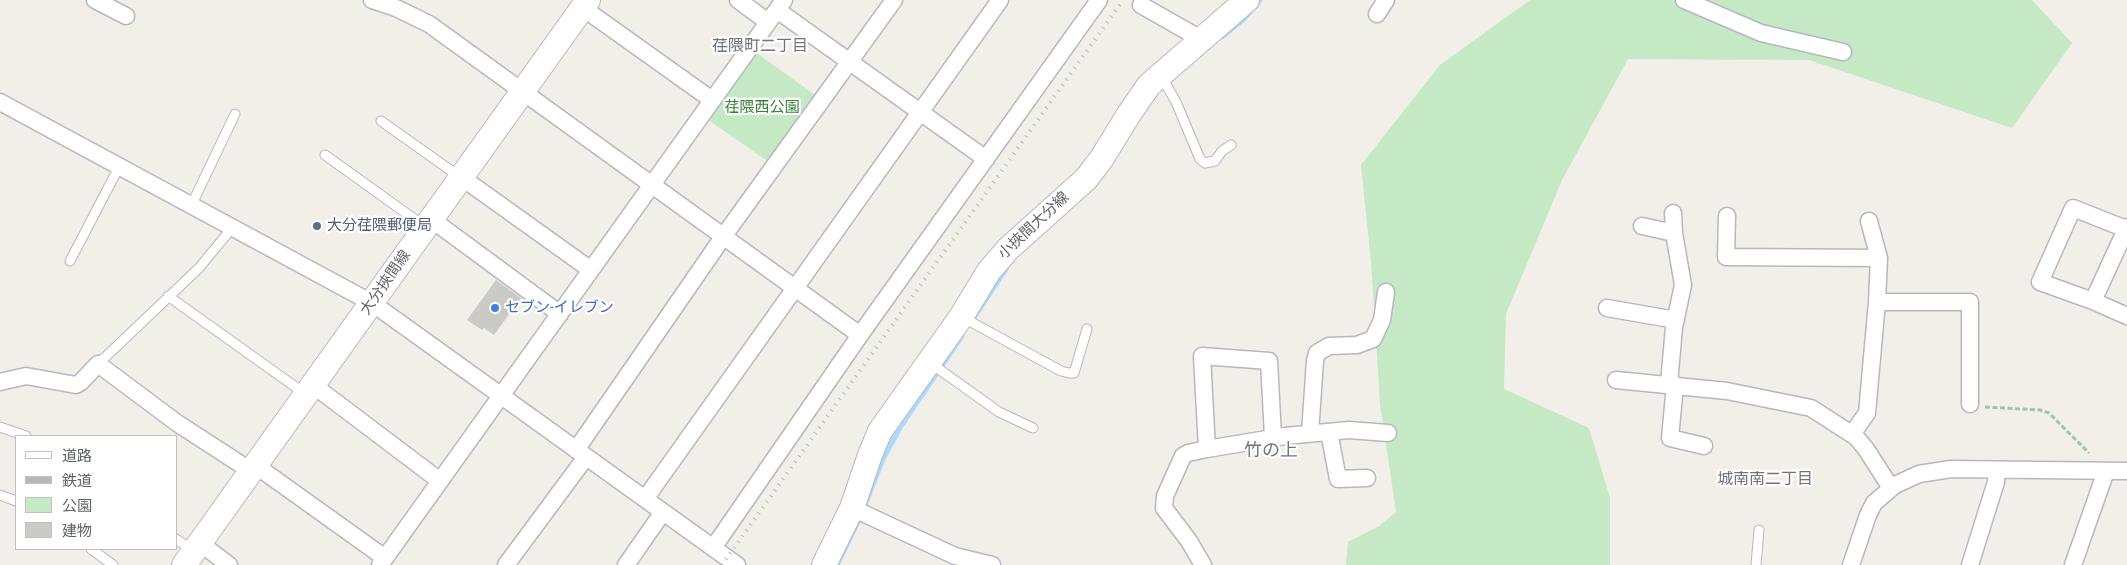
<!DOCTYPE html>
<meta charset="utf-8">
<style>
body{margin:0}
#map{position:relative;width:2127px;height:565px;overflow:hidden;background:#f1efe8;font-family:"Roboto Condensed","Noto Sans JP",sans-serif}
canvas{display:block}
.legend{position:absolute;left:15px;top:435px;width:162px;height:115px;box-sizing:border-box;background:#fff;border:1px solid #bfc1c3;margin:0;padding:6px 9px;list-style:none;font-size:15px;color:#5f6368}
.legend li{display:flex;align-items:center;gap:10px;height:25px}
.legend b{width:25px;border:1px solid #bfc1c3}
</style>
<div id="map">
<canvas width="2127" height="565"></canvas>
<ul class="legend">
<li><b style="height:6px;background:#fff"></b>道路</li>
<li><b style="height:6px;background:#b6b7b8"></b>鉄道</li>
<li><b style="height:14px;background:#c5e8c5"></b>公園</li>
<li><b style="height:14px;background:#cccac5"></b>建物</li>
</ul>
</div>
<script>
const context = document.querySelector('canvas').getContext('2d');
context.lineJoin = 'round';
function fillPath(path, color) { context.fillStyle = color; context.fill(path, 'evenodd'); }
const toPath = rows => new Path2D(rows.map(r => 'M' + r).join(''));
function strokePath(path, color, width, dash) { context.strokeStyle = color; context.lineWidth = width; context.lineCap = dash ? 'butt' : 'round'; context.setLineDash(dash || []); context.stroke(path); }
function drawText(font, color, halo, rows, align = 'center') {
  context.font = font + ' "Roboto Condensed","Noto Sans JP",sans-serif'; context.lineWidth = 4.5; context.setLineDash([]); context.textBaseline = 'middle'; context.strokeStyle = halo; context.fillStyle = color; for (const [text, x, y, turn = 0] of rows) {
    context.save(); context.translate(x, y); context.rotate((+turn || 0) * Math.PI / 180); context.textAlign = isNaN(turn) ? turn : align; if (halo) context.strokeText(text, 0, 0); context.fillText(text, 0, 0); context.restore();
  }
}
const green = toPath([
 [1530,0,2032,0,2072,43,2012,128,1809,60,1628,59,1562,180,1506,314,1504,389,1589,428,1610,498,1610,565,1346,565,1348,542,1379,526,1396,512,1380,403,1371,262,1361,165,1440,65],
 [755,52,818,97,770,163,707,119]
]);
const stream = toPath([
 [1223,36,1245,18,1260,0],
 [971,322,1006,269],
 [865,505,883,459,901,426,962,336],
 [837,565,861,516]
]);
const building = toPath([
 [496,280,521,298,494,335,484,328,482,330,467,320]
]);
const path = toPath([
 [1985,407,2040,410,2049,413,2089,453]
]);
const lane = toPath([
 [1162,77,1176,102,1200,159,1205,163,1215,161,1222,151,1231,145],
 [381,121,460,177],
 [325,155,424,226],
 [191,206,235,114],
 [70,261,119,167],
 [168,296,304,393],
 [962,317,1061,371,1069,373,1074,373,1087,329],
 [929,362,999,412,1033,428],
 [98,364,199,268,232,228],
 [0,427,26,436],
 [0,495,16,501],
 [176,539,194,551],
 [91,549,113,565],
 [1756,565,1759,530]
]);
const street = toPath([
 [95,0,126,16],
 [372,0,396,8,429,24,860,335],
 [738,0,768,22],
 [1684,0,1761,33,1843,52],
 [1141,5,1201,39],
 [583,8,712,100],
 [777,10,986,159],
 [1377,14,1386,0],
 [0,102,372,303,737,565],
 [461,177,591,270],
 [1727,216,1726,257,1879,258],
 [431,219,560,314],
 [1642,226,1674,233],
 [2126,229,2073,208,2040,282,2093,301,2127,316],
 [2093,301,2127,227],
 [1877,302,1970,302,1970,404],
 [1607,308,1676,320],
 [1616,380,1727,391,1811,408,1856,437,1866,449,1891,488],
 [0,382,26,376,76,385,81,382,98,364,177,423,251,471],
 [1669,384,1674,327,1683,285,1674,233,1673,213],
 [313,385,440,481],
 [1675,385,1670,438,1704,446],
 [1329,432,1338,479,1367,478],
 [1310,433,1315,361,1317,353,1329,346,1357,345,1373,339,1382,320,1386,292],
 [1852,434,1867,413,1877,302,1879,258,1869,221],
 [1207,449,1202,356,1269,361,1273,437],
 [576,450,723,237,894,0],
 [255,465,385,558],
 [645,499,1000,0],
 [852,508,955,556,992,565],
 [200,543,229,565],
 [713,548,860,335,1099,0],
 [380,565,784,0],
 [506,565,586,457],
 [626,565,663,512],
 [1203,565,1189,541,1164,508,1165,496,1183,456,1188,453,1207,449,1285,436,1349,430,1388,433],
 [1851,565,1868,515,1874,503,1895,485,1919,474,1951,469,2127,471],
 [1970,565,1996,482,1997,470],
 [2073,565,2106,471]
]);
const secondary = toPath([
 [184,565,588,0],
 [824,565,852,508,870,455,880,431,961,317,989,271,1008,249,1086,179,1102,158,1129,114,1149,85,1247,0]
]);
const rail = toPath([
 [722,565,1123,0]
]);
const markers = [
 [317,226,5,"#5c6f8a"],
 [495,308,5,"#3f7fe0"]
];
const parkNames = [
 ["荏隈西公園",762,108]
];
const serviceNames = [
 ["大分荏隈郵便局",327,226]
];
const streetNames = [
 ["小挾間大分線",1034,226,-43],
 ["大分挾間線",386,283,-55]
];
const shopNames = [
 ["セブン-イレブン",505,308]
];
const neighbourhoodNames = [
 ["荏隈町二丁目",760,47],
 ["城南南二丁目",1765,480]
];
const quarterNames = [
 ["竹の上",1271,451]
];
fillPath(green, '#c5e8c5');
strokePath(stream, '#aadaff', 5);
fillPath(building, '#cccac5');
strokePath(lane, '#b5b8bc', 11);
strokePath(street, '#b5b8bc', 19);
strokePath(secondary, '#b6babf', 26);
strokePath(path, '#9cc7a9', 3, [5, 2.5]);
strokePath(lane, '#fff', 9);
strokePath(street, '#fff', 16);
strokePath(secondary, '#fff', 24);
strokePath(rail, '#b6b7b8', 4, [1, 6]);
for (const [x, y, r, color] of markers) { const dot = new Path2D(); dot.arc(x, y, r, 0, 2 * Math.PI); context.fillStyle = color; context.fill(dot); strokePath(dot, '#fff', 2); }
drawText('15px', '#348238', '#fff', parkNames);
drawText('15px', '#4e5e75', '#fff', serviceNames, 'left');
drawText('15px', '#5f6368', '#fff', streetNames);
drawText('15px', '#366cbe', '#fff', shopNames, 'left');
drawText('16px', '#70757a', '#fff', neighbourhoodNames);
drawText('18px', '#70757a', '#fff', quarterNames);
</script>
